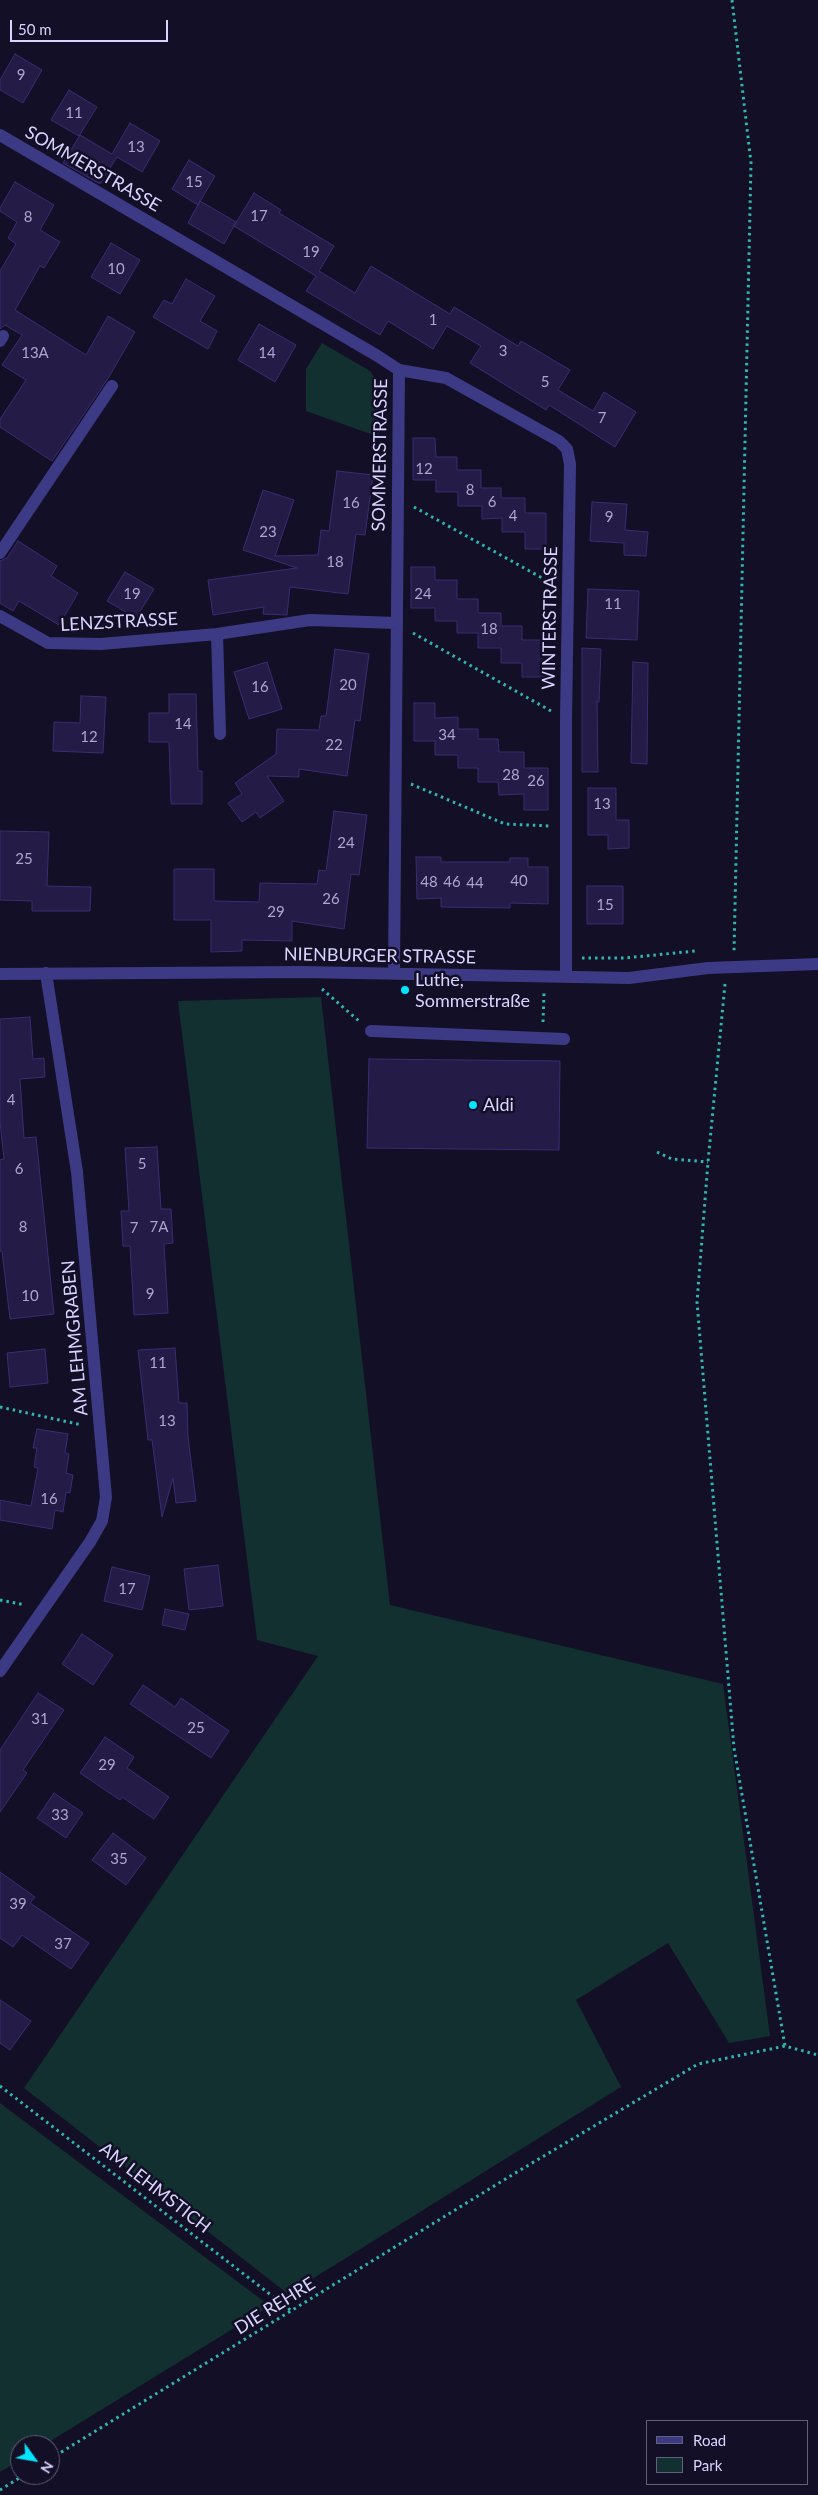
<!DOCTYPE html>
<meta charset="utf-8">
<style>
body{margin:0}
#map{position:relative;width:818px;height:2495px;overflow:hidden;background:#130f26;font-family:Lato,sans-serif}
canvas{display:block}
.legend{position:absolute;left:646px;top:2420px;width:162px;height:65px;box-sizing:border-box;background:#130f26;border:1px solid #625e7d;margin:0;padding:6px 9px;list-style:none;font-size:15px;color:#d9d4ff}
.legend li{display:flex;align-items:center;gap:10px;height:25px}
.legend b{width:25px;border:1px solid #625e7d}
.north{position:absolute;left:10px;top:2435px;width:50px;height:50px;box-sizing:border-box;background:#130f26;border:1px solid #625e7d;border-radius:50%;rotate:122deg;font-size:14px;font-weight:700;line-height:20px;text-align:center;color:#d9d4ff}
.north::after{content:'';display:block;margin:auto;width:18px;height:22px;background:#00e5ff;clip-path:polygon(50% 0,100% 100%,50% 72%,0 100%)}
.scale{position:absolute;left:10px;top:20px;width:158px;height:22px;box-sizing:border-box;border:2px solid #d9d4ff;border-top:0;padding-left:6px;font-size:15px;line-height:18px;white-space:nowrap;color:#d9d4ff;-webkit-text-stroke:4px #130f26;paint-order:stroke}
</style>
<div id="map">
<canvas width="818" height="2495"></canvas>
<ul class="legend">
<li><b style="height:6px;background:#3d3a85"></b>Road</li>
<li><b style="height:14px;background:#12302f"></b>Park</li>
</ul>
<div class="north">N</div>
<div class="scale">50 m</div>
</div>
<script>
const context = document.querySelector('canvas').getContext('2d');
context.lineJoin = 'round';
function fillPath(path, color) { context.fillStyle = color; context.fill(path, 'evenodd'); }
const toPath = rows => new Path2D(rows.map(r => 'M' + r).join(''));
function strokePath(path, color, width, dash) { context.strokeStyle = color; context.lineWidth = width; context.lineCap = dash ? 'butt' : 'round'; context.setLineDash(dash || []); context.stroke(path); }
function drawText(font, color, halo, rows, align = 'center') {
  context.font = font + ' Lato,sans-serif'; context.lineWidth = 5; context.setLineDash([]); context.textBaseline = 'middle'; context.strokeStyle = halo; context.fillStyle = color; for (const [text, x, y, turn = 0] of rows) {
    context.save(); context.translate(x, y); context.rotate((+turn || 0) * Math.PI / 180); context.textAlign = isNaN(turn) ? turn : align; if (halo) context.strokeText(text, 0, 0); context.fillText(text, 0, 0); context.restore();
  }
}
const green = toPath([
 [322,343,370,371,377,381,379,437,306,411,306,369],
 [321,997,390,1605,723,1684,770,2036,729,2043,668,1943,576,2000,621,2087,288,2294,24,2088,318,1656,257,1640,178,1001],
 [0,2103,270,2306,44,2445,20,2445,20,2460,0,2472]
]);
const building = toPath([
 [15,54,42,70,23,103,0,90,0,80,15,54],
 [69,90,97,107,79,136,51,120,69,90],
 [130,123,160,141,142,172,117,157,100,184,63,163,80,135,112,154,130,123],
 [189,160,215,176,198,205,172,189,189,160],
 [15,182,54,205,40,230,60,242,44,268,40,266,15,310,86,355,108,316,135,332,107,380,52,461,0,427,0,419,26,380,2,365,22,335,5,325,0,329,0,271,16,244,8,238,17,222,0,211,0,208,15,182],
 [254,193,281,210,279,213,334,246,319,271,355,293,371,266,450,314,454,307,518,346,521,341,570,370,558,390,593,411,604,392,636,412,615,447,549,405,546,410,470,363,481,346,447,326,433,349,388,321,380,335,306,291,316,276,234,226,254,193],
 [200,201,236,222,224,244,188,223,200,201],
 [111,243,140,260,120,294,91,277,111,243],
 [186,279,215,296,200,321,217,331,208,349,153,317,164,300,172,304,186,279],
 [259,324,296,345,275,382,238,360,259,324],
 [413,438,435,438,436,457,457,457,457,470,481,470,481,488,501,488,501,498,525,498,525,513,546,513,546,549,525,549,525,532,502,532,502,518,482,519,482,506,458,506,458,492,436,492,436,480,413,480,413,438],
 [337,471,373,475,365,535,356,534,348,594,290,587,287,615,263,614,264,607,213,615,208,580,297,568,243,550,263,490,294,500,275,556,318,555,321,530,329,531,337,471],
 [592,502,627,504,625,530,648,532,646,556,624,555,624,543,590,541,592,502],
 [18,541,57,566,51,576,78,593,59,625,19,601,13,611,0,603,0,561,7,558,18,541],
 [411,567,435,567,435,580,457,580,457,599,478,599,478,613,501,613,501,626,522,626,522,640,545,640,545,677,522,677,522,663,501,663,501,648,478,648,478,633,457,633,457,621,435,621,435,608,411,608,411,567],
 [125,572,154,589,136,618,107,601,125,572],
 [588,589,639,591,637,640,586,638,588,589],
 [582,648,601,649,599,702,597,701,598,772,582,772,582,648],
 [335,649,369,654,360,721,355,720,347,776,299,769,299,777,267,776,284,801,260,818,256,812,242,822,228,803,242,794,235,783,276,754,277,729,319,730,321,716,326,716,335,649],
 [267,662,282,709,249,719,234,672,267,662],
 [633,662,648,663,647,764,631,763,633,662],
 [169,694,196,694,198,771,202,771,202,804,171,804,169,742,149,742,149,713,169,713,169,694],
 [81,696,106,697,103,753,53,751,54,722,80,723,81,696],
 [414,703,435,703,435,718,458,717,458,729,478,729,478,739,498,739,499,752,524,752,524,768,548,768,548,810,524,810,524,794,499,795,498,782,478,782,478,768,458,768,458,755,435,755,435,741,414,741,414,703],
 [588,788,616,788,616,820,629,820,629,848,608,849,608,835,588,835,588,788],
 [334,811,367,815,359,875,351,874,344,929,292,921,292,941,242,940,242,951,211,952,211,920,174,920,174,869,214,869,214,901,259,902,260,883,317,884,319,870,326,871,334,811],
 [0,831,49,832,47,886,91,887,90,911,32,911,32,901,0,900,0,831],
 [416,857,441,857,441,862,510,862,510,858,528,858,528,867,548,867,548,904,510,903,510,908,441,907,441,898,417,899,416,857],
 [587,886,623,886,623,924,587,924,587,886],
 [30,1017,33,1059,44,1058,45,1077,20,1079,24,1138,36,1137,54,1314,10,1319,2,1251,0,1251,0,1160,4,1159,0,1122,0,1019,30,1017],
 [369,1059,560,1061,559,1150,367,1148,369,1059],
 [157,1147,161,1209,171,1209,173,1243,164,1244,168,1313,134,1315,130,1246,123,1246,121,1211,129,1211,125,1148,157,1147],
 [175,1348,179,1403,187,1403,188,1437,196,1501,176,1503,173,1478,162,1517,152,1440,148,1440,138,1350,175,1348],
 [45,1349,48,1383,10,1387,7,1353,45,1349],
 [37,1429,68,1434,65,1453,69,1454,66,1473,73,1475,70,1493,66,1492,63,1512,55,1510,52,1529,0,1520,0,1500,31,1506,38,1468,34,1467,37,1448,33,1448,37,1429],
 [218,1565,223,1606,189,1610,184,1569,218,1565],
 [112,1567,150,1576,142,1610,104,1601,112,1567],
 [165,1609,189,1614,185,1630,162,1625,165,1609],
 [82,1634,113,1655,93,1685,62,1664,82,1634],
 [143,1685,175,1707,181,1698,229,1731,211,1758,130,1704,143,1685],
 [38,1693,64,1710,23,1770,27,1773,0,1812,0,1750,38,1693],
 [105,1737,134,1757,127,1768,169,1797,154,1819,122,1797,120,1800,80,1773,105,1737],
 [54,1793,83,1813,66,1838,37,1818,54,1793],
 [113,1833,146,1858,126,1885,92,1860,113,1833],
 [0,1872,35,1897,30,1903,89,1943,71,1969,22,1935,13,1947,0,1938,0,1872],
 [0,2000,31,2021,10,2050,0,2043,0,2000]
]);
const path = toPath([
 [732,0,751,163,734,952],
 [414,507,553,584],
 [413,633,551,711],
 [411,784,505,824,551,826],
 [582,958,625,958,695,951],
 [725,984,708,1162,697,1302,734,1748,785,2046],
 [322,989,359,1021],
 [543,1022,544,993],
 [657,1152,672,1159,708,1162],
 [0,1407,82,1425],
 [0,1600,25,1605],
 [0,2086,293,2312],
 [50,2459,512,2175,698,2064,785,2046,818,2055],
 [0,2490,24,2475]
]);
const minor = toPath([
 [0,135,376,355,399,370,446,378,559,441,567,449,570,464,566,720,566,976],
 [0,341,3,336],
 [0,553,112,386],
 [0,616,48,643,101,644,217,634,310,620,396,623],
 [217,634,220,734],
 [394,973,399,370],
 [0,974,302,972,629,978,708,968,818,964],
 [371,1031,564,1039],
 [0,1671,90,1542,102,1521,106,1497,77,1172,46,973]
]);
const markers = [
 [405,990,5,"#00e5ff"],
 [473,1105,5,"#00e5ff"]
];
const numberNames = [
 ["9",21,75],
 ["11",74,113],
 ["13",136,147],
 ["15",194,182],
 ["17",259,216],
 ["8",28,217],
 ["19",311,252],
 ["10",116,269],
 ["1",433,320],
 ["3",503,351],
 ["13A",35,353],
 ["14",267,353],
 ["5",545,382],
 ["7",602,418],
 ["12",424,469],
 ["8",470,490],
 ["6",492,502],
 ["16",351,503],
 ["4",513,516],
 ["9",609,517],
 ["23",268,532],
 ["18",335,562],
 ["19",132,594],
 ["24",423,594],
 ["11",613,604],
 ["18",489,629],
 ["20",348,685],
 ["16",260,687],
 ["14",183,724],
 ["34",447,735],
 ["12",89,737],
 ["22",334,745],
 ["28",511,775],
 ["26",536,781],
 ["13",602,804],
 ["24",346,843],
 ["25",24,859],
 ["40",519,881],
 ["48",429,882],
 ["46",452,882],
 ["44",475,883],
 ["26",331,899],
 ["15",605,905],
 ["29",276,912],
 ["4",11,1100],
 ["5",142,1164],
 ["6",19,1169],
 ["8",23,1227],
 ["7A",159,1227],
 ["7",134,1228],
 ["9",150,1294],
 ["10",30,1296],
 ["11",158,1363],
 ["13",167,1421],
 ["16",49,1499],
 ["17",127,1589],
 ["31",40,1719],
 ["25",196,1728],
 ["29",107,1765],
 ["33",60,1815],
 ["35",119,1859],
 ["39",18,1904],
 ["37",63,1944]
];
const streetNames = [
 ["SOMMERSTRASSE",93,169,30],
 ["SOMMERSTRASSE",380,455,-89],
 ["WINTERSTRASSE",550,618,-89],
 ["LENZSTRASSE",119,622,-3],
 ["NIENBURGER STRASSE",380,956,1],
 ["AM LEHMGRABEN",75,1338,-95],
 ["AM LEHMSTICH",155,2188,38],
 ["DIE REHRE",275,2306,-32]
];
const poiNames = [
 ["Luthe,",415,980],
 ["Sommerstraße",415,1001],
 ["Aldi",483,1105]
];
fillPath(green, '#12302f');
fillPath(building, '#241b47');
strokePath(building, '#3b2d73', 1);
strokePath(path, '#2fb8b0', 3, [2.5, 4]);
strokePath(minor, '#3d3a85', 12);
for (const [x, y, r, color] of markers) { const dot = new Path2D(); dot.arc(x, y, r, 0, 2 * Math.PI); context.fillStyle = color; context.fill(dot); strokePath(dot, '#130f26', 2); }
drawText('15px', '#aca6d1', null, numberNames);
drawText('18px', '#d9d4ff', '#130f26', streetNames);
drawText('18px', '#d9d4ff', '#130f26', poiNames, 'left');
</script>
